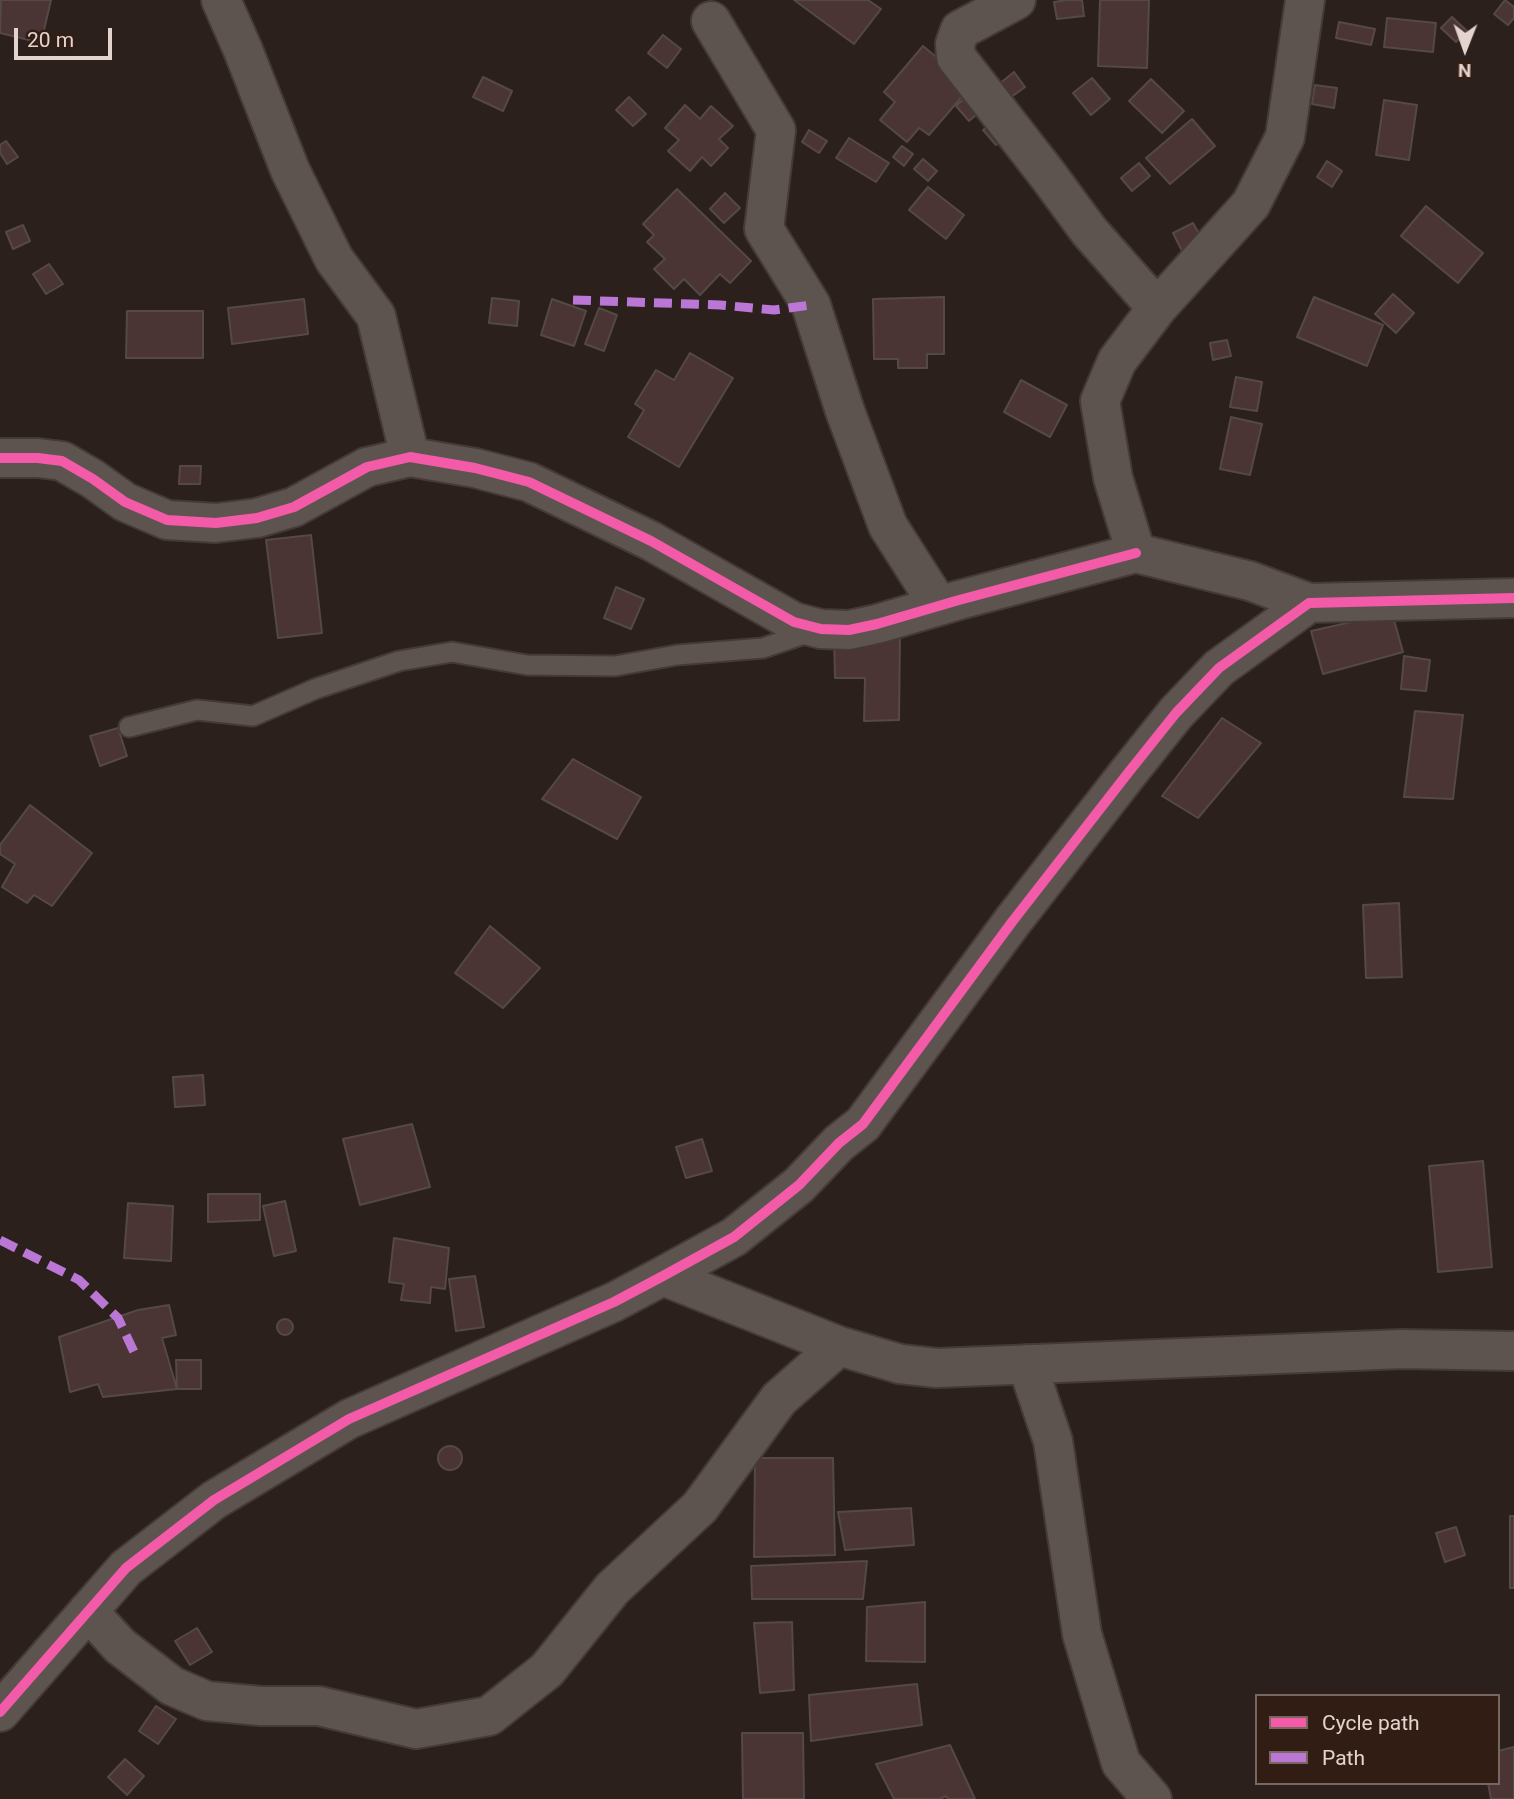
<!DOCTYPE html>
<style>
body{margin:0}
#map{position:relative;width:1514px;height:1799px;overflow:hidden;background:#2b201b;font-family:Roboto,sans-serif}
canvas{display:block}
.legend{position:absolute;left:1255px;top:1694px;width:245px;height:91px;box-sizing:border-box;background:#321d14;border:2px solid #79665e;margin:0;padding:9px 12px;list-style:none;font-size:21px;color:#e3d4ce}
.legend li{display:flex;align-items:center;gap:14px;height:35px}
.legend b{width:35px;border:2px solid #79665e}
.north{position:absolute;left:1430px;top:14px;width:70px;height:70px;-webkit-text-stroke:5px #321d14;paint-order:stroke;rotate:181deg;font-size:19px;font-weight:700;line-height:28px;text-align:center;color:#e3d4ce}
.north::after{content:'';display:block;margin:auto;width:24px;height:32px;background:#e3d4ce;clip-path:polygon(50% 0,100% 100%,50% 72%,0 100%)}
.scale{position:absolute;left:14px;top:28px;width:98px;height:32px;box-sizing:border-box;border:4px solid #e3d4ce;border-top:0;padding-left:9px;font-size:21px;line-height:24px;white-space:nowrap;color:#e3d4ce;-webkit-text-stroke:5px #321d14;paint-order:stroke}
</style>
<div id="map">
<canvas width="1514" height="1799"></canvas>
<ul class="legend">
<li><b style="height:9px;background:#f35aa7"></b>Cycle path</li>
<li><b style="height:9px;background:#ba77d6"></b>Path</li>
</ul>
<div class="north">N</div>
<div class="scale">20 m</div>
</div>
<script>
const context = document.querySelector('canvas').getContext('2d');
context.lineJoin = 'round';
function fillPath(path, color) { context.fillStyle = color; context.fill(path, 'evenodd'); }
const toPath = rows => new Path2D(rows.map(r => 'M' + r).join(''));
function strokePath(path, color, width, dash) { context.strokeStyle = color; context.lineWidth = width; context.lineCap = dash ? 'butt' : 'round'; context.setLineDash(dash || []); context.stroke(path); }
const building = toPath([
 [1,0,51,0,41,43,0,33,1,0],
 [794,0,868,0,881,9,854,44,794,0],
 [1067,0,1082,0,1084,16,1057,19,1054,2,1067,0],
 [1100,0,1149,0,1147,68,1098,66,1100,0],
 [1505,0,1514,7,1514,18,1508,25,1494,14,1505,0],
 [1452,17,1467,31,1456,42,1441,28,1452,17],
 [1387,18,1436,23,1433,52,1384,47,1387,18],
 [1339,22,1375,29,1371,45,1336,38,1339,22],
 [663,35,681,49,667,68,648,53,663,35],
 [923,46,971,86,929,135,919,128,907,142,880,120,895,102,884,92,923,46],
 [1014,72,1025,87,1010,98,999,84,1014,72],
 [483,77,512,91,503,111,473,97,483,77],
 [1092,78,1110,99,1091,115,1073,93,1092,78],
 [1151,79,1184,111,1162,133,1129,101,1151,79],
 [1315,85,1337,88,1334,108,1312,104,1315,85],
 [969,94,983,109,969,121,956,106,969,94],
 [629,97,646,114,633,126,616,110,629,97],
 [1384,100,1417,105,1409,160,1376,155,1384,100],
 [685,105,700,119,711,106,733,126,719,139,728,148,711,166,702,157,690,171,668,151,679,140,665,128,685,105],
 [1192,119,1215,146,1170,184,1146,158,1192,119],
 [994,122,1007,137,996,145,983,130,994,122],
 [809,130,827,141,819,153,802,142,809,130],
 [849,138,889,163,876,182,836,158,849,138],
 [6,141,18,157,7,164,0,153,0,145,6,141],
 [902,146,913,154,904,166,893,157,902,146],
 [923,159,937,171,928,181,914,169,923,159],
 [1327,161,1342,171,1332,187,1317,177,1327,161],
 [1139,163,1150,176,1132,191,1121,178,1139,163],
 [928,187,964,215,946,239,909,210,928,187],
 [677,189,751,261,730,283,720,274,700,295,684,279,674,289,654,269,665,259,647,242,654,235,643,224,677,189],
 [725,193,740,208,724,223,710,209,725,193],
 [1426,206,1483,253,1458,283,1401,236,1426,206],
 [1193,223,1206,246,1185,257,1173,233,1193,223],
 [23,225,30,241,13,249,6,232,23,225],
 [49,264,63,284,46,294,33,274,49,264],
 [1393,294,1414,313,1396,333,1375,314,1393,294],
 [944,297,944,354,927,354,927,368,898,368,898,359,874,359,873,299,944,297],
 [1314,297,1383,325,1367,366,1297,337,1314,297],
 [492,298,519,301,517,326,489,323,492,298],
 [304,299,308,334,232,344,228,308,304,299],
 [552,299,586,311,574,346,541,335,552,299],
 [599,308,617,315,604,351,585,344,599,308],
 [127,311,203,311,203,358,126,358,127,311],
 [1227,340,1231,356,1213,360,1210,343,1227,340],
 [690,353,733,378,679,467,628,437,644,410,635,404,656,370,674,380,690,353],
 [1236,377,1262,382,1257,411,1230,407,1236,377],
 [1021,380,1067,405,1050,437,1004,412,1021,380],
 [1231,417,1262,424,1250,475,1220,469,1231,417],
 [180,466,201,466,200,484,179,484,180,466],
 [311,535,322,633,278,638,266,540,311,535],
 [616,587,644,599,631,629,604,618,616,587],
 [1392,613,1403,652,1323,674,1311,631,1392,613],
 [900,632,899,720,864,721,865,678,835,678,834,635,900,632],
 [1404,656,1430,660,1426,691,1401,689,1404,656],
 [1415,711,1463,715,1453,799,1404,797,1415,711],
 [1222,718,1261,743,1198,818,1162,796,1222,718],
 [118,728,127,756,100,766,90,736,118,728],
 [573,759,641,797,617,839,542,799,573,759],
 [30,805,92,853,52,906,34,895,27,903,2,887,15,864,0,854,0,845,30,805],
 [1399,903,1402,977,1366,978,1363,905,1399,903],
 [490,926,540,968,503,1008,455,973,490,926],
 [203,1075,205,1105,175,1107,173,1077,203,1075],
 [412,1124,430,1187,360,1205,343,1139,412,1124],
 [702,1139,712,1171,686,1178,676,1147,702,1139],
 [1483,1161,1492,1267,1438,1272,1429,1166,1483,1161],
 [208,1194,260,1194,260,1220,208,1222,208,1194],
 [285,1201,296,1251,274,1256,263,1206,285,1201],
 [128,1203,173,1206,171,1261,124,1258,128,1203],
 [394,1238,449,1248,445,1289,431,1287,430,1303,401,1300,404,1284,389,1282,394,1238],
 [475,1276,484,1327,456,1331,449,1279,475,1276],
 [169,1305,176,1335,162,1338,177,1389,103,1397,98,1384,70,1392,59,1337,138,1310,169,1305],
 '277 1327a8 8 0 1 1 16 0a8 8 0 1 1-16 0Z',
 [176,1360,201,1360,201,1389,177,1389,176,1360],
 '438 1458a12 12 0 1 1 24 0a12 12 0 1 1-24 0Z',
 [755,1458,833,1458,835,1555,754,1557,755,1458],
 [911,1508,914,1545,845,1550,838,1512,911,1508],
 [1510,1516,1514,1516,1514,1588,1510,1588,1510,1516],
 [1456,1527,1465,1555,1445,1562,1436,1533,1456,1527],
 [867,1561,863,1599,752,1599,751,1566,867,1561],
 [925,1602,925,1662,866,1661,867,1607,925,1602],
 [792,1622,794,1690,760,1693,754,1623,792,1622],
 [197,1628,212,1652,190,1665,175,1641,197,1628],
 [917,1684,922,1725,811,1741,809,1695,917,1684],
 [156,1706,176,1719,158,1744,139,1731,156,1706],
 [742,1733,803,1733,804,1799,743,1799,742,1733],
 [950,1745,975,1799,948,1799,946,1796,940,1799,894,1799,876,1764,950,1745],
 [1514,1747,1514,1799,1491,1799,1488,1783,1498,1783,1498,1751,1514,1747],
 [125,1759,144,1776,127,1795,108,1777,125,1759]
]);
const lane = toPath([
 [129,727,197,710,253,716,315,689,399,661,452,652,527,665,615,666,677,655,763,648,810,632]
]);
const street = toPath([
 [221,0,243,50,290,170,334,259,376,316,410,457],
 [1016,0,960,30,955,44,956,57,1047,174,1089,231,1157,308],
 [1305,0,1285,137,1251,204,1157,308,1117,361,1100,401,1113,478,1136,553,1250,581,1309,603],
 [711,21,776,130,764,229,811,305,845,411,888,526,939,606],
 [0,458,38,458,62,461,93,479,125,502,167,520,216,523,257,518,294,507,367,467,410,457,475,468,529,482,651,541,794,622,821,629,849,630,877,624,959,600,1136,553],
 [663,1276,839,1346,900,1364,937,1368,1402,1349,1514,1351],
 [1027,1364,1053,1441,1082,1634,1121,1763,1152,1799],
 [88,1611,120,1646,172,1686,207,1701,261,1706,319,1706,416,1729,489,1716,547,1670,612,1589,700,1507,779,1399,839,1346],
 [0,1712,126,1568,214,1500,349,1419,614,1302,663,1276,734,1237,799,1185,839,1143,863,1124,1012,922,1128,773,1176,713,1219,668,1309,603,1514,598]
]);
const quiet = toPath([
 [573,300,720,305,774,310,811,305],
 [0,1240,79,1280,118,1318,135,1354]
]);
const cycleway = toPath([
 [0,458,38,458,62,461,93,479,125,502,167,520,216,523,257,518,294,507,367,467,410,457,475,468,529,482,651,541,794,622,821,629,849,630,877,624,959,600,1136,553],
 [0,1712,126,1568,214,1500,349,1419,614,1302,663,1276,734,1237,799,1185,839,1143,863,1124,1012,922,1128,773,1176,713,1219,668,1309,603,1514,598]
]);
fillPath(building, '#4a3534');
strokePath(building, '#544946', 2);
strokePath(lane, '#453a37', 23);
strokePath(street, '#453a37', 42);
strokePath(lane, '#5d5450', 19);
strokePath(street, '#5d5450', 38);
strokePath(quiet, '#ba77d6', 9, [18, 9]);
strokePath(cycleway, '#f35aa7', 10);
</script>
